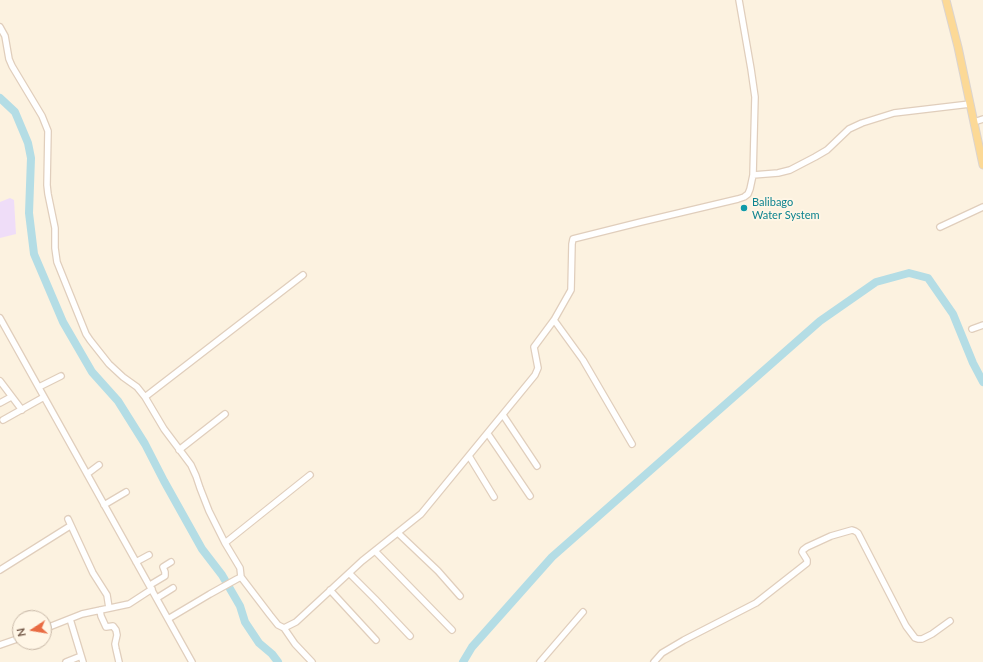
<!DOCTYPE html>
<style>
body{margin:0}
#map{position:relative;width:983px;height:662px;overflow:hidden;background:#fcf2e0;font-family:Lato,sans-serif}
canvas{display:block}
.north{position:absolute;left:12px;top:610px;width:40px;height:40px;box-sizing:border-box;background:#fff6e6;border:1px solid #c7b7a6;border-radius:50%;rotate:258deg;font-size:11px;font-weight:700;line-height:16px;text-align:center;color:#735847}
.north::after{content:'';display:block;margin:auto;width:14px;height:18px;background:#e96b42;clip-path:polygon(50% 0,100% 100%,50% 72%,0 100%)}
</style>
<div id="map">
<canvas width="983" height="662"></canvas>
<div class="north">N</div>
</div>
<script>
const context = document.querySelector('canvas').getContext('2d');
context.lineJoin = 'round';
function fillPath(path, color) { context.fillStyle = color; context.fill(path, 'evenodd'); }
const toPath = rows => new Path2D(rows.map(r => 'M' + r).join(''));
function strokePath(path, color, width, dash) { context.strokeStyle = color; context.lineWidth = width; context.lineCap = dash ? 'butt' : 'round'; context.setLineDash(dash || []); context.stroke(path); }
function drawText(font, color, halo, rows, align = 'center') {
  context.font = font + ' Lato,sans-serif'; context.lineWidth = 3.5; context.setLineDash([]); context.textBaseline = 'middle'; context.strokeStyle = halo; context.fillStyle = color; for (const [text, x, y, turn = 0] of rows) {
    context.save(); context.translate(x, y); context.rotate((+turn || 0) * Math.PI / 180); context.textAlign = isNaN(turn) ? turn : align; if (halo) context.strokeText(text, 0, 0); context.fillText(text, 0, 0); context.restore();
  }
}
const education = toPath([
 [10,198,14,200,16,234,0,238,0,202]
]);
const river = toPath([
 [0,98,15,112,28,143,31,158,29,213,34,254,63,322,92,372,118,401,145,444,164,481,202,549,222,575,240,606,245,622,259,643,272,654,278,662],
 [463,662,472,647,552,557,820,321,876,282,909,273,928,278,953,314,973,363,983,382]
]);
const minor = toPath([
 [0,27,5,36,9,59,12,66,42,116,48,131,47,185,48,194,55,228,55,248,57,262,86,334,90,340,109,364,123,377,137,387,145,397,164,429,191,465,196,476,200,488,209,511,225,543,240,568,241,577,270,615,278,625,284,628,295,644,312,662],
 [974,122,983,119],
 [753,175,778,173,790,170,815,157,827,150,849,129,862,123,894,113,970,104],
 [940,227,983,207],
 [0,318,192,662],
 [554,320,583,360,632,444],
 [972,329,983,325],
 [0,381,22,410],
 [39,387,61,376],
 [145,397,303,275],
 [0,403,11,397],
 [503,415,537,466],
 [3,420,44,397],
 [488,434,530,496],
 [179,450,225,414],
 [469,456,494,497],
 [87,474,99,465],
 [104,505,126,492],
 [68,519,93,573,107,595,109,608],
 [398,533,438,571,460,596],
 [225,543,310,475],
 [375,551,452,630],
 [136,562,149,555],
 [0,570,70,526],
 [349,573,375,599,410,636],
 [150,585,165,576,165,572,163,567,171,562],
 [330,590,376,640],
 [157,598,173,588],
 [100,610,101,616,106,627,113,626,116,630,117,635,115,644,116,649,119,662],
 [70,619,83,662],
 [168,619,210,594,237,579,241,577],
 [284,628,296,622,362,561,421,514,535,375,538,368,534,347,554,320,571,290,572,244,573,239,641,222,738,199,744,197,748,194,750,189,753,175,755,97,751,69,739,0],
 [44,629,82,614,129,604,152,589],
 [0,645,20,638],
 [66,662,81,656],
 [540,662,583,612],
 [654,662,662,653,684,640,756,603,807,563,807,560,802,552,803,550,807,547,831,536,852,530,855,531,858,533,906,626,915,638,918,639,922,639,932,634,950,621]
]);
const major = toPath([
 [946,0,958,47,983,165]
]);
const markers = [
 [744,208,4,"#0f9aa8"]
];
const cultureNames = [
 ["Balibago",752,202],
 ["Water System",752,215]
];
fillPath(education, '#efddf8');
strokePath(river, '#b4dde5', 8);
strokePath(minor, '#e0cebc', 8);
strokePath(major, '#dbd4cf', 9);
strokePath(minor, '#fff', 5.5);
strokePath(major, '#fcd996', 7);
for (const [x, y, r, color] of markers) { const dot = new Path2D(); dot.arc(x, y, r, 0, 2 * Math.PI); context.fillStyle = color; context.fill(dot); strokePath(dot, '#fff6e6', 1.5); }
drawText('11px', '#0d838f', '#fff6e6', cultureNames, 'left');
</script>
